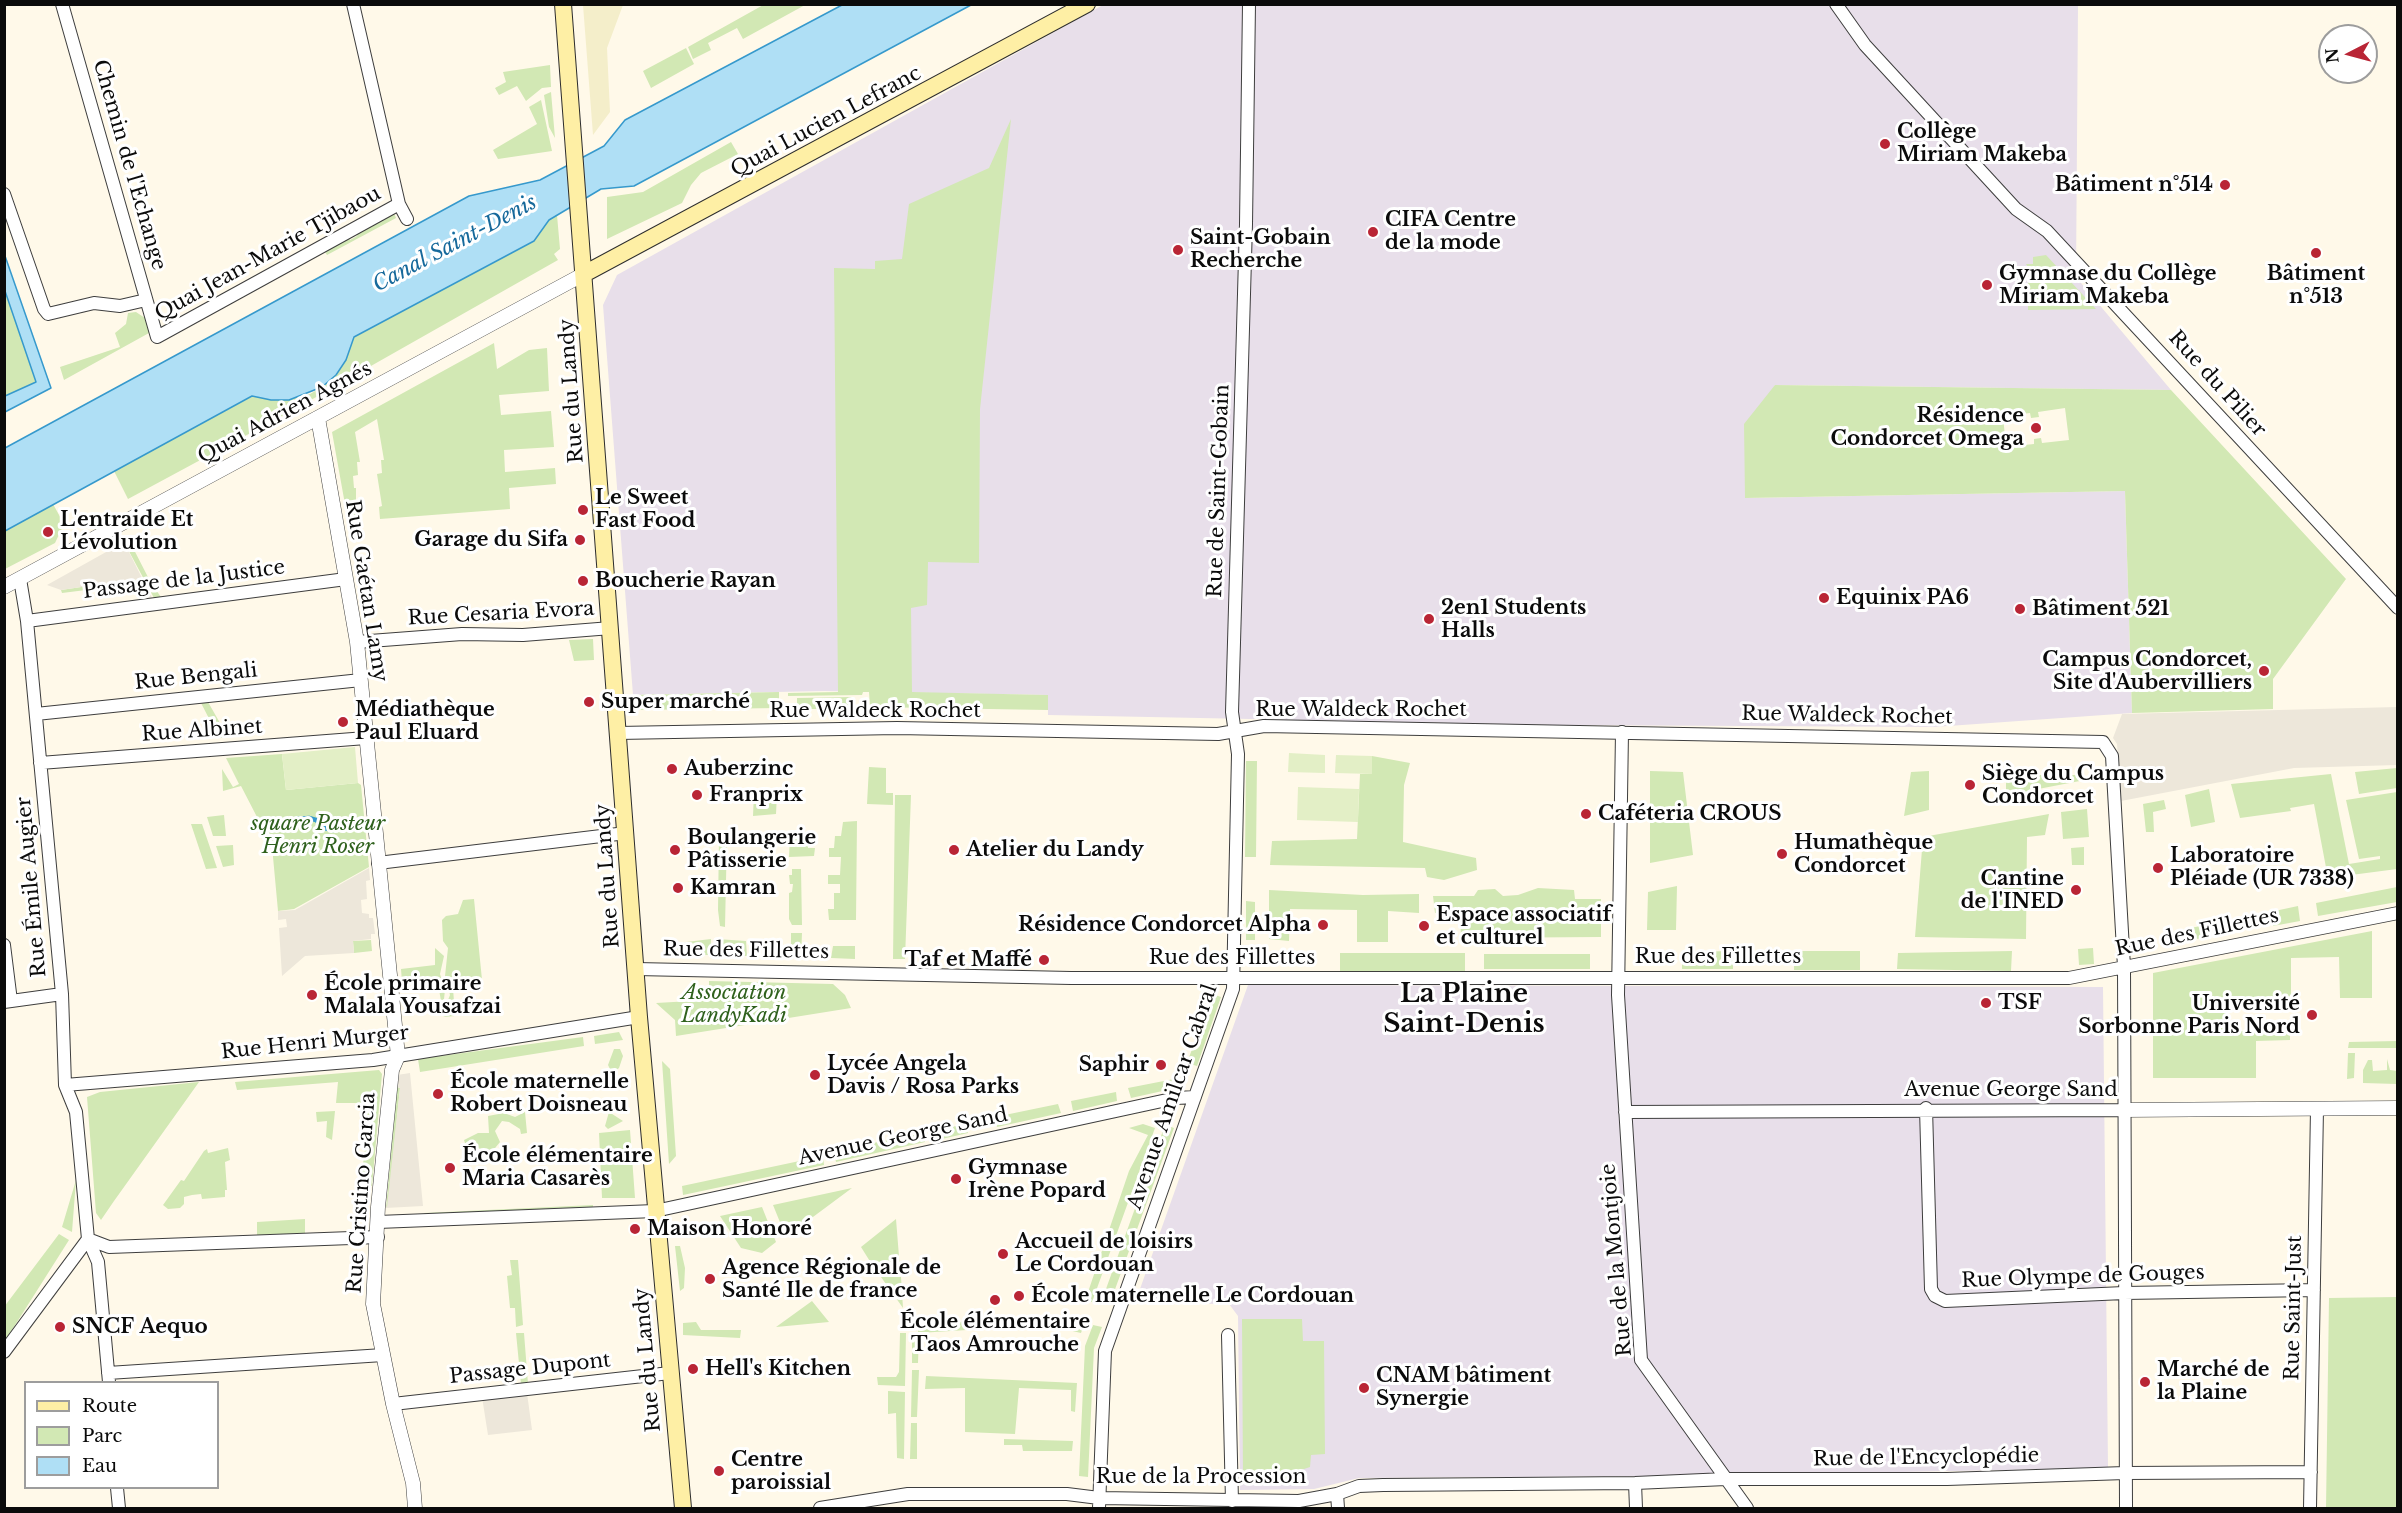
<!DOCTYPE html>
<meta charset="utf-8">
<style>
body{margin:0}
#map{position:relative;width:2402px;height:1513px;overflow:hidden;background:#fff9e9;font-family:"Libre Baskerville",serif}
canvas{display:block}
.frame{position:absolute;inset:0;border:6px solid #0b0b0b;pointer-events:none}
.legend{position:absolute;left:24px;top:1381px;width:195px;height:108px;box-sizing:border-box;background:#fff;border:2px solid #9d9d9d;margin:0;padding:8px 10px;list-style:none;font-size:18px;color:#0b0b0b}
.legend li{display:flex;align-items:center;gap:12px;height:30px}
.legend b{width:30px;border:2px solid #9d9d9d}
.north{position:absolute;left:2318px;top:24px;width:60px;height:60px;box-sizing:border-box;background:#fff;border:2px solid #9d9d9d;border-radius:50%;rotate:264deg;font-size:16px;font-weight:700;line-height:24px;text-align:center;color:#0b0b0b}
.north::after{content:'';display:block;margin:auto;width:21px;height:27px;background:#b92535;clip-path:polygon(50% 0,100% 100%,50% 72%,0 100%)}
</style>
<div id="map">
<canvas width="2402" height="1513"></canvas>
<div class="frame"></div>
<ul class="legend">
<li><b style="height:8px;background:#feefa5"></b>Route</li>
<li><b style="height:16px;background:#d2e8b4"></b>Parc</li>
<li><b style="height:16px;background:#afdff5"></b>Eau</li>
</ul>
<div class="north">N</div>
</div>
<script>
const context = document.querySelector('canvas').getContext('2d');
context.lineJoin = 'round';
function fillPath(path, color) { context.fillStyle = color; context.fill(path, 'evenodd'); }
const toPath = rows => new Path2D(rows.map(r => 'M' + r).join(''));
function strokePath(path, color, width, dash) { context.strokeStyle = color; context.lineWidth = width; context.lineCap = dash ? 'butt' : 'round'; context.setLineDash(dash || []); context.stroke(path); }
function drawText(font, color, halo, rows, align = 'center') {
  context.font = font + ' "Libre Baskerville",serif'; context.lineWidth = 6; context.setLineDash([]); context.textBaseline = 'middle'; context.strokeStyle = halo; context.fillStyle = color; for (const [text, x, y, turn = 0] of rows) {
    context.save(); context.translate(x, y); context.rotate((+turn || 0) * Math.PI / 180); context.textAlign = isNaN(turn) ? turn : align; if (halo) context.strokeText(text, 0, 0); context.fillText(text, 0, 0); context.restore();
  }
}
const industrial = toPath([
 [1103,5,2078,5,2076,277,2171,390,1775,385,1745,498,2125,491,2132,713,1934,727,1553,725,1048,715,1048,695,824,691,633,695,603,305,617,275],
 [1248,985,2103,987,2108,1468,1697,1476,1359,1478,1314,1489,1240,1490,1238,1316,1229,1304,1135,1303]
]);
const farmland = toPath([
 [583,5,623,5,607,48,610,112,593,135]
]);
const green = toPath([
 [765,4,805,5,743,39,737,28,708,43,711,50,693,59,688,47],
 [686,48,694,64,651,88,643,71],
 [550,65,551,87,542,88,526,101,517,86,499,95,495,88,506,82,503,72],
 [551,92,555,138,549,127,544,95],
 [541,100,552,151,498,159,493,150,537,124,529,107],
 [1011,119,980,409,979,563,928,562,927,605,911,608,912,692,1048,695,1048,710,870,707,869,692,863,692,862,695,788,696,788,693,838,692,834,268,875,269,875,261,902,259,909,204,989,168],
 [731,142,738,154,701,173,691,185,682,203,607,239,607,197,643,192],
 [394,213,396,218,327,255,324,250,349,238,350,240,357,236,356,232],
 [557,215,560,249,554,254,558,260,295,409,128,499,114,471,253,396,271,400,310,394,322,387,336,375,346,360,354,337,534,241,549,220],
 [4,253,51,388,5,412,4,412],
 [2046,255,2096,309,2028,310,2028,267,2026,264,2033,264,2033,257],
 [136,312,145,318,149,333,64,380,60,367,120,347,115,333,126,324,128,313],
 [494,343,497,369,529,350,547,348,549,391,499,395,501,415,551,411,554,447,504,450,505,472,555,468,556,484,509,488,510,509,380,519,379,507,382,506,377,474,382,473,381,460,384,460,377,419,355,432,360,462,357,462,358,475,353,476,354,488,356,488,356,521,348,521,332,432],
 [1775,385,2171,390,2346,579,2273,679,2273,709,2132,713,2125,491,1745,498,1744,424],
 [2065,408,2069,440,2042,443,2041,438,2034,439,2034,444,2006,447,2003,416,2030,413,2031,418,2039,417,2038,412],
 [53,504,64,524,55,543,5,569,5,531],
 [129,540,151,583,161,597,154,598,124,542],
 [135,579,146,599,142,600,134,584,62,593,61,590],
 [593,639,594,660,574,661,569,640],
 [779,692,779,708,635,710,633,695],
 [852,697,852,709,797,709,797,698],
 [208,702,224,730,224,738,219,738,201,703],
 [282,754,286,790,358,783,361,785,369,867,294,909,278,911,272,846,241,786,223,791,222,769,233,787,239,784,226,758],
 [1372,756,1410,763,1404,785,1403,842,1476,858,1477,870,1444,880,1427,877,1425,868,1270,865,1272,841,1357,839,1360,774,1372,774],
 [1246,761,1257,761,1256,857,1245,857],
 [869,767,886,768,886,793,893,793,893,805,867,804],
 [2397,768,2397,788,2359,794,2355,772],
 [1650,771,1683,772,1693,855,1650,863],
 [1929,771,1929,810,1904,816,1911,772],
 [2331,774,2349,864,2380,859,2380,856,2359,859,2346,800,2397,792,2397,869,2328,878,2314,804,2290,808,2291,811,2240,818,2231,784],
 [2006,775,2084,775,2085,780,2033,790,2034,797,2024,799,2022,792,2006,795],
 [2209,789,2215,822,2191,827,2185,795],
 [754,793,777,794,776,814,753,816],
 [895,795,911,795,905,959,893,959],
 [2164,800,2166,809,2153,812,2154,832,2146,832,2143,804],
 [2087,809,2089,837,2063,839,2061,812],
 [2049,814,2045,835,2027,837,2026,939,1915,937,1923,837],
 [224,815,226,836,213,836,207,817],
 [857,821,856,920,829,920,828,909,834,909,834,893,840,893,840,884,828,884,828,875,840,875,841,857,829,857,829,848,834,848,835,836,841,836,843,822],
 [191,824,202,824,217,868,206,869],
 [727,835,725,927,720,926,718,910,719,836],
 [790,836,808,836,808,848,815,848,814,856,789,857],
 [233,845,234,865,223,867,216,846],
 [2084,847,2084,865,2072,865,2071,848],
 [792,869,801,869,802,925,792,925,789,919,789,893,792,892,793,884,790,884,789,875,792,875],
 [1677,886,1676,930,1647,930,1648,892],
 [2397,887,2397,902,2318,916,2316,903],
 [1538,888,1574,890,1575,899,1601,899,1601,937,1461,938,1460,911,1435,913,1433,896,1474,896,1478,890,1495,889,1503,896,1518,895],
 [1269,890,1363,895,1419,894,1419,913,1388,911,1388,942,1357,942,1357,910,1290,909,1289,941,1269,939],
 [474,899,483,990,477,991,474,984,453,988,455,1016,443,1017,451,1014,451,1009,448,1000,450,995,445,976,448,948,443,941,442,920,446,916,458,914,463,900],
 [1246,901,1255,902,1255,940,1246,940],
 [2298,906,2300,921,2273,926,2270,912],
 [2205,925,2207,937,2164,945,2163,934],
 [2372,931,2372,998,2340,998,2339,957,2291,958,2291,999,2226,999,2226,1031,2290,1031,2290,1040,2256,1041,2256,1078,2153,1078,2153,973],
 [791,933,802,933,801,958,791,957],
 [675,939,678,943,711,939,710,955,676,955],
 [717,939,746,941,747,956,716,956],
 [371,940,372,951,354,953,353,941],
 [833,946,855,946,855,959,831,958],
 [435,948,444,956,440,974,445,990,444,999,441,1001,437,978,402,982,401,969,435,965],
 [2093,948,2094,964,2079,965,2078,949],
 [1733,951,1733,969,1682,969,1682,952],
 [1794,951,1860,951,1860,970,1794,970],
 [2012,951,2011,971,1897,969,1898,953],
 [1340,953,1465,953,1465,971,1340,971],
 [1484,954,1590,954,1590,969,1484,969],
 [709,981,833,984,845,995,851,1008,676,1036,675,1020,656,1003,709,1000],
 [1212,994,1221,997,1197,1066,1187,1063],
 [619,1032,623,1040,595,1044,594,1036],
 [583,1037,584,1046,420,1072,418,1059],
 [2397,1041,2397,1048,2348,1048,2349,1042],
 [614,1049,620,1049,623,1056,619,1068,615,1071,611,1071,608,1065],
 [2348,1053,2355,1053,2354,1078,2347,1079],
 [2387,1059,2390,1070,2397,1071,2397,1084,2363,1083,2363,1070,2368,1060,2372,1060,2373,1071,2387,1070],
 [662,1061,670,1069,676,1156,669,1164],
 [379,1070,382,1074,372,1186,369,1185,370,1172,362,1172,366,1141,361,1140,364,1106,356,1103,336,1103,338,1082,237,1090,235,1082],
 [1174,1079,1176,1088,1131,1098,1128,1088],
 [199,1082,114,1201,101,1220,96,1213,87,1097,100,1092],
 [397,1087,400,1088,388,1207,386,1207],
 [1116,1092,1117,1101,1073,1111,1071,1101],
 [1058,1104,1061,1113,997,1127,995,1117],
 [335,1111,334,1121,332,1140,326,1137,327,1121,317,1122,316,1112],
 [525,1112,527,1133,521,1134,520,1129,509,1122,502,1121,495,1131,500,1142,491,1153,465,1143,464,1140,478,1133,489,1133,488,1116,504,1113,515,1117],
 [609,1112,623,1121,608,1129,605,1126],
 [966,1124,968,1133,933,1141,932,1131],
 [1143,1124,1155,1128,1092,1302,1085,1301,1129,1171,1148,1135,1129,1128],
 [1165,1125,1174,1128,1110,1303,1102,1300],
 [630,1130,635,1198,602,1198,599,1133],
 [923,1133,925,1142,836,1162,834,1151],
 [228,1148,230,1160,225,1162,227,1190,225,1190,225,1197,202,1199,201,1194,192,1195,184,1197,184,1204,180,1208,168,1209,163,1205,181,1180,184,1181,204,1151,207,1149,208,1153],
 [823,1156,824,1165,683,1195,682,1186],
 [76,1180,72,1232,62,1227],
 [852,1188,786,1237,773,1205],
 [593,1205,593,1208,425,1216,424,1213],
 [762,1207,776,1242,762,1253,741,1248,720,1216],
 [305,1219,305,1233,257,1236,257,1222],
 [896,1219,900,1269,876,1271,861,1247],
 [59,1234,69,1240,5,1341,4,1307],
 [675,1246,680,1246,685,1268,684,1288,680,1291],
 [510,1260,518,1260,523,1325,516,1327,515,1308,510,1308,507,1276,512,1275],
 [881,1277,901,1277,903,1308],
 [2397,1297,2397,1508,2326,1508,2329,1298],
 [812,1301,829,1322,776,1327],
 [1047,1315,1084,1324,1081,1333,1047,1325,1030,1326,1029,1316],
 [998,1319,998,1328,919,1333,918,1363,912,1363,912,1333,918,1332,918,1325],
 [1242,1319,1302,1319,1303,1341,1324,1341,1325,1454,1311,1455,1310,1467,1298,1471,1291,1482,1243,1482],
 [696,1322,701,1330,741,1330,740,1338,683,1335,683,1323],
 [1093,1325,1102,1327,1094,1348,1088,1477,1079,1476,1085,1346],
 [516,1333,524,1333,528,1384,521,1384],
 [900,1333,906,1333,905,1386,878,1385,877,1377,896,1377,899,1372],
 [912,1370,919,1370,917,1417,911,1417],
 [926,1376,1077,1383,1075,1412,1071,1411,1071,1390,1019,1388,1015,1434,965,1432,965,1388,925,1389],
 [888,1391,905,1392,904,1459,897,1458,896,1413,888,1414],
 [911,1423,917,1423,917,1459,910,1459],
 [1004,1439,1073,1441,1072,1451,1023,1451,1022,1445,1004,1445]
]);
const pitch = toPath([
 [355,747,358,783,286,790,282,754],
 [1289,753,1325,755,1325,773,1288,772],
 [1336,755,1372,756,1372,774,1335,773],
 [1298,787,1359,789,1358,822,1297,820]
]);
const plaza = toPath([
 [124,542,152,598,146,599,135,579,61,590,47,585],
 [2397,707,2397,765,2294,768,2121,801,2117,744,2113,738,2122,714],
 [369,868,370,880,366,881,367,899,361,900,362,913,369,914,369,918,373,918,375,934,371,934,371,939,353,941,354,953,305,956,282,976,279,928,287,927,286,919,278,920,278,911,295,910],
 [410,1073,423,1206,385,1208,397,1075],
 [397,1087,400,1088,387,1207,386,1206],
 [527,1393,532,1430,488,1435,482,1397]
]);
const water = toPath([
 [842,5,971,5,634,186,601,189,549,220,534,241,354,337,346,360,336,375,322,387,289,400,271,400,252,396,5,531,5,448,469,196,540,180,604,146,625,120,842,5],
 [4,253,51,388,5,412,5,396,36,382,5,291,4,253]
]);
const stream = toPath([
 [285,820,309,818,316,820,324,828,333,830,351,824]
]);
const minor = toPath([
 [62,4,157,337,399,204],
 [353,4,399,204,407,219],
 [1836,4,1865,45,2016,209,2047,231,2398,608],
 [4,194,44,309,48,314,94,303,120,306,146,300],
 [20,579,27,621,62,994,65,1085,76,1112,88,1239,98,1262,109,1382],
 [27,621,346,579],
 [357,642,462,634,523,635,611,628],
 [36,714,361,680],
 [1622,732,1618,995,1641,1360,1747,1508],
 [618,733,897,728,1218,734,1264,726,2103,742,2112,756,2124,967,2126,1508],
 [40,763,366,738],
 [378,863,626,833],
 [4,945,11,1001],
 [636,969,1071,978,2069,978,2398,913],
 [4,1002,62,994],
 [65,1085,373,1060,639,1017],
 [1926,1108,1931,1289,1935,1296,1945,1301,2124,1293,2314,1290],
 [1625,1112,2123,1110],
 [378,1222,655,1211,1176,1098,1195,1097],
 [88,1239,109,1247,378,1237],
 [1228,1335,1232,1501],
 [4,1352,88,1239],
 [108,1373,383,1355],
 [393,1404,670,1373],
 [1635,1483,1636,1508],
 [117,1488,119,1508],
 [1337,1494,1338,1508],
 [820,1508,908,1494,1067,1494,1099,1498,1299,1501,1337,1494,1359,1486,1383,1485,1635,1483,1726,1479,1947,1479,2125,1473,2311,1472],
 [1099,1508,1105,1351,1233,989,1238,754,1232,712,1246,224,1249,4],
 [2310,1508,2317,1109]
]);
const tertiary = toPath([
 [318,418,357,642,398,1056,392,1070,378,1207,373,1304,393,1404,413,1483,415,1508],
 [4,587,584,274],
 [2123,1110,2398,1108]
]);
const secondary = toPath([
 [563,4,639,1017,683,1508],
 [584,274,1087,4]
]);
const markers = [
 [1885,144,6,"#b92535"],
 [2225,185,6,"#b92535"],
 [1373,232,6,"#b92535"],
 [1178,250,6,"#b92535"],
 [2316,253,6,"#b92535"],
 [1987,285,6,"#b92535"],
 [2036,428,6,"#b92535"],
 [583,510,6,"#b92535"],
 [48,532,6,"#b92535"],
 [580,540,6,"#b92535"],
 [583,581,6,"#b92535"],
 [1824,598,6,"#b92535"],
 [2020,609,6,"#b92535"],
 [1429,619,6,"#b92535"],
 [2264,671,6,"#b92535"],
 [589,702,6,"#b92535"],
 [343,722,6,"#b92535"],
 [672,769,6,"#b92535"],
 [1970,785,6,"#b92535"],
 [697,795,6,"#b92535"],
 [1586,814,6,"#b92535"],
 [675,850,6,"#b92535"],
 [954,850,6,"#b92535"],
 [1782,854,6,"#b92535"],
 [2158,868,6,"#b92535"],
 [678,888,6,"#b92535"],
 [2076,890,6,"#b92535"],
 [1323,925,6,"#b92535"],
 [1424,926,6,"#b92535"],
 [1044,960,6,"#b92535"],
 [312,995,6,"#b92535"],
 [1986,1003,6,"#b92535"],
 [2312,1015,6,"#b92535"],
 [1161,1065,6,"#b92535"],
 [815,1075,6,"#b92535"],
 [438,1094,6,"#b92535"],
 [450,1168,6,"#b92535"],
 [956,1179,6,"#b92535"],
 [635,1229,6,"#b92535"],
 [1003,1254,6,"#b92535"],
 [710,1279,6,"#b92535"],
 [1019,1296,6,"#b92535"],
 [995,1300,6,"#b92535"],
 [60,1327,6,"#b92535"],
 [693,1369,6,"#b92535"],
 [2145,1382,6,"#b92535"],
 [1364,1388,6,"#b92535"],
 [719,1471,6,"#b92535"]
];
const streetNames = [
 ["Quai Lucien Lefranc",826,122,-28],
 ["Chemin de l'Echange",129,165,74],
 ["Quai Jean-Marie Tjibaou",268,254,-29],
 ["Rue du Pilier",2217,384,48],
 ["Rue du Landy",572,391,-94],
 ["Quai Adrien Agnés",285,413,-28],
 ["Rue de Saint-Gobain",1219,491,-88],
 ["Passage de la Justice",184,580,-7],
 ["Rue Gaétan Lamy",366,591,81],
 ["Rue Cesaria Evora",501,614,-3],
 ["Rue Bengali",196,677,-6],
 ["Rue Waldeck Rochet",1361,710],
 ["Rue Waldeck Rochet",875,711],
 ["Rue Waldeck Rochet",1847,716,1],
 ["Rue Albinet",202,731,-4],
 ["Rue du Landy",608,876,-94],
 ["Rue Émile Augier",32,887,-95],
 ["Rue des Fillettes",2197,933,-12],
 ["Rue des Fillettes",746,951,1],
 ["Rue des Fillettes",1718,957],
 ["Rue des Fillettes",1232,958],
 ["Rue Henri Murger",315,1043,-6],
 ["Avenue George Sand",2011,1090],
 ["Avenue Amilcar Cabral",1173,1097,-71],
 ["Avenue George Sand",903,1137,-12],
 ["Rue Cristino Garcia",362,1193,-86],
 ["Rue de la Montjoie",1617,1260,-95],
 ["Rue Olympe de Gouges",2083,1277,-2],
 ["Rue Saint-Just",2294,1308,-89],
 ["Rue du Landy",648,1360,-95],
 ["Passage Dupont",530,1369,-6],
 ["Rue de l'Encyclopédie",1926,1458,-1],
 ["Rue de la Procession",1201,1477]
];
const poiNames = [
 ["Collège",1897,132],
 ["Miriam Makeba",1897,155],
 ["Bâtiment n°514",2213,185,"right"],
 ["CIFA Centre",1385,220],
 ["de la mode",1385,243],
 ["Saint-Gobain",1190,238],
 ["Recherche",1190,261],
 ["Gymnase du Collège",1999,274],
 ["Miriam Makeba",1999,297],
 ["Bâtiment",2316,274,"center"],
 ["n°513",2316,297,"center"],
 ["Résidence",2024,416,"right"],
 ["Condorcet Omega",2024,439,"right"],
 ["Le Sweet",595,498],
 ["Fast Food",595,521],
 ["L'entraide Et",60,520],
 ["L'évolution",60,543],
 ["Garage du Sifa",568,540,"right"],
 ["Boucherie Rayan",595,581],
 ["Equinix PA6",1836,598],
 ["2en1 Students",1441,608],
 ["Halls",1441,631],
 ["Bâtiment 521",2032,609],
 ["Campus Condorcet,",2252,660,"right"],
 ["Site d'Aubervilliers",2252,683,"right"],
 ["Super marché",601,702],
 ["Médiathèque",355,710],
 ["Paul Eluard",355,733],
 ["Auberzinc",684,769],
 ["Siège du Campus",1982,774],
 ["Condorcet",1982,797],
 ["Franprix",709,795],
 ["Caféteria CROUS",1598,814],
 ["Boulangerie",687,838],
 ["Pâtisserie",687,861],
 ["Humathèque",1794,843],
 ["Condorcet",1794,866],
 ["Atelier du Landy",966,850],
 ["Laboratoire",2170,856],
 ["Pléiade (UR 7338)",2170,879],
 ["Cantine",2064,879,"right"],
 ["de l'INED",2064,902,"right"],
 ["Kamran",690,888],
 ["Espace associatif",1436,915],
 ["et culturel",1436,938],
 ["Résidence Condorcet Alpha",1311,925,"right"],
 ["Taf et Maffé",1032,960,"right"],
 ["École primaire",324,984],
 ["Malala Yousafzai",324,1007],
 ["TSF",1998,1003],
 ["Université",2300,1004,"right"],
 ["Sorbonne Paris Nord",2300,1027,"right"],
 ["Lycée Angela",827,1064],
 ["Davis / Rosa Parks",827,1087],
 ["Saphir",1149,1065,"right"],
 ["École maternelle",450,1082],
 ["Robert Doisneau",450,1105],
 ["École élémentaire",462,1156],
 ["Maria Casarès",462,1179],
 ["Gymnase",968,1168],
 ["Irène Popard",968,1191],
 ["Maison Honoré",647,1229],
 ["Accueil de loisirs",1015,1242],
 ["Le Cordouan",1015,1265],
 ["Agence Régionale de",722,1268],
 ["Santé Ile de france",722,1291],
 ["École maternelle Le Cordouan",1031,1296],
 ["École élémentaire",995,1322,"center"],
 ["Taos Amrouche",995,1345,"center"],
 ["SNCF Aequo",72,1327],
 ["Hell's Kitchen",705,1369],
 ["Marché de",2157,1370],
 ["la Plaine",2157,1393],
 ["CNAM bâtiment",1376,1376],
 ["Synergie",1376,1399],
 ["Centre",731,1460],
 ["paroissial",731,1483]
];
const parkNames = [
 ["square Pasteur",318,824],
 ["Henri Roser",318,847],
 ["Association",734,993],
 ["LandyKadi",734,1016]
];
const waterNames = [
 ["Canal Saint-Denis",455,244,-28]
];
const districtNames = [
 ["La Plaine",1464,995],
 ["Saint-Denis",1464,1025]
];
fillPath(industrial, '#e8dfea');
fillPath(farmland, '#f4eeca');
fillPath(green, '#d2e8b4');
fillPath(pitch, '#e3efc6');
fillPath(plaza, '#ede7da');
fillPath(water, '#afdff5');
strokePath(water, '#3699cc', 1.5);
strokePath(stream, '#3699cc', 4.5);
strokePath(minor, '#3e3e3e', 14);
strokePath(tertiary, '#3e3e3e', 15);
strokePath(secondary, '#2d2d2d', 18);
strokePath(minor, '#fff', 12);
strokePath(tertiary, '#fff', 14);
strokePath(secondary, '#feefa5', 16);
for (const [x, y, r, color] of markers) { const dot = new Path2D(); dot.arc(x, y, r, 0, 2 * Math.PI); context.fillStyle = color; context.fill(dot); strokePath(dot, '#fff', 2); }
drawText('20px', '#0b0b0b', '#fff', streetNames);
drawText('bold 20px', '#0b0b0b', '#fff', poiNames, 'left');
drawText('italic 20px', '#2f611d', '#fff', parkNames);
drawText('italic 21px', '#16699b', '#fff', waterNames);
drawText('bold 26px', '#0b0b0b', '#fff', districtNames);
</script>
